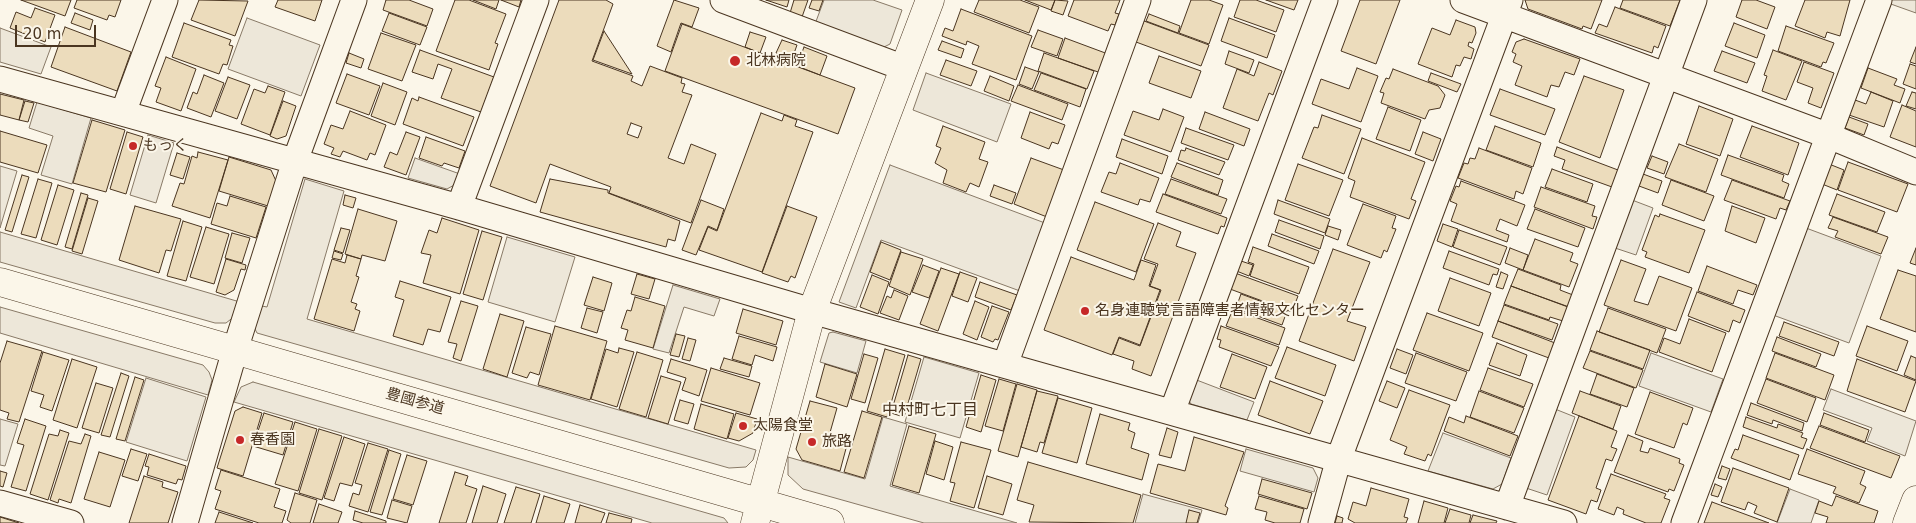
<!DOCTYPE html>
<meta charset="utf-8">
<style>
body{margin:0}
#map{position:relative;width:1916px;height:523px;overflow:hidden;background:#fbf6e9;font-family:"DejaVu Sans",sans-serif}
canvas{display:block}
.scale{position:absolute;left:15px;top:25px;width:81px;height:22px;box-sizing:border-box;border:2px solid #4a3520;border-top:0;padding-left:6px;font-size:15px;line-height:18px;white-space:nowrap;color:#4a3520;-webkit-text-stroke:4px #fbf6e9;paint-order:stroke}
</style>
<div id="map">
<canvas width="1916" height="523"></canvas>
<div class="scale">20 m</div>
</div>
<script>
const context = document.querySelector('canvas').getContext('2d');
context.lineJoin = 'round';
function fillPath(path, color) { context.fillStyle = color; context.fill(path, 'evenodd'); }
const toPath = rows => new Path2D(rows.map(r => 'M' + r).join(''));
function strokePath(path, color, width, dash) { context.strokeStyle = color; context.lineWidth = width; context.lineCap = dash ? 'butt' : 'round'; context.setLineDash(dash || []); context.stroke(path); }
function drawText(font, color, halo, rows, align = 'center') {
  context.font = font + ' "DejaVu Sans","Noto Sans JP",sans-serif'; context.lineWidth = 4; context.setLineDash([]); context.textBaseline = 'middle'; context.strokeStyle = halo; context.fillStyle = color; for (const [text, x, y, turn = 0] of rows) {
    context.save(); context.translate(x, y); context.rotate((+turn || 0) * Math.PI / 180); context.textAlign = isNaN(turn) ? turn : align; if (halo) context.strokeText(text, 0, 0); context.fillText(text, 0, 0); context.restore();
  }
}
const parking = toPath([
 [824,0,873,0,902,10,890,44,882,48,815,24,824,0],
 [1889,0,1916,0,1916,13,1888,3,1889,0],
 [247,18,320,45,301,96,228,69,247,18],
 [0,28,51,47,41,74,0,62,0,28],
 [926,73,1011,104,997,142,913,110,926,73],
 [37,102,91,118,72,184,41,175,53,136,29,128,37,102],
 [148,135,174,143,156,203,130,195,148,135],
 [415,158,460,174,456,184,447,189,408,178,415,158],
 [890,165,1045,223,1020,291,881,240,856,308,839,302,890,165],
 [0,166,17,171,0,228,0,166],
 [305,179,344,191,307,319,756,450,753,460,746,467,729,468,257,333,254,327,257,305,267,307,305,179],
 [1632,200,1653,208,1636,255,1615,248,1632,200],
 [1806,228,1881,256,1849,343,1773,315,1806,228],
 [0,232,240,302,235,316,226,323,215,323,0,262,0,232],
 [507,237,575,257,555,322,488,302,507,237],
 [673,285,720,299,714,316,684,307,669,353,653,349,673,285],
 [0,307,203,365,209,372,212,380,208,395,0,333,0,307],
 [833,332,866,341,857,373,820,362,829,333,833,332],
 [1651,353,1723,379,1711,412,1639,386,1651,353],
 [924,357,979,373,960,438,905,422,924,357],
 [146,378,206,397,187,461,126,442,146,378],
 [1194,379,1254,402,1247,420,1191,404,1187,398,1194,379],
 [253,382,724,518,728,523,652,523,234,402,241,387,253,382],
 [1831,389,1916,421,1905,456,1867,441,1872,428,1823,410,1831,389],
 [1555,409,1575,417,1547,495,1526,488,1555,409],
 [883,417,907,424,890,486,1017,523,924,523,803,489,788,475,788,457,865,479,883,417],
 [0,419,18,424,5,466,0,465,0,419],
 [1443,433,1511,458,1502,484,1493,489,1428,471,1443,433],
 [1246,449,1313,468,1318,478,1314,492,1240,471,1246,449],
 [1790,489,1819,500,1811,523,1777,523,1790,489],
 [1143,494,1202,510,1198,523,1135,523,1143,494]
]);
const building = toPath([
 [21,0,71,0,65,16,21,0],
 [77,0,121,0,115,17,109,15,107,20,74,8,77,0],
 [199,0,248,1,235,36,191,20,199,0],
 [278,0,322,0,315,21,275,7,278,0],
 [386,0,409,0,433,9,427,26,383,10,386,0],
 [455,0,469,0,506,14,495,43,498,44,489,70,436,51,455,0],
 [473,0,499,0,496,9,473,0],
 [501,0,521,0,519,7,501,0],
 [559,0,606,0,613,4,592,61,633,76,631,81,642,86,650,66,682,78,681,83,685,84,682,92,692,95,668,158,684,164,691,144,716,154,691,223,609,193,611,187,550,164,536,203,490,186,559,0],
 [631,123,642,127,638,138,627,134,631,123],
 [674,0,699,8,692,27,681,23,671,52,657,46,674,0],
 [766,0,789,0,787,7,766,0],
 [794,0,808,0,802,17,790,13,794,0],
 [812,0,823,0,819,11,809,8,812,0],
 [979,0,1020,0,1039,7,1029,33,974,12,979,0],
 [1025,0,1055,0,1051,10,1025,0],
 [1055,0,1068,1,1063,15,1051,11,1055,0],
 [1074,0,1120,0,1115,13,1119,14,1115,25,1111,24,1108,31,1068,16,1074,0],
 [1191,0,1209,0,1223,5,1209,44,1179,33,1191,0],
 [1240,0,1256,0,1284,10,1276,32,1234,17,1240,0],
 [1266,0,1298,0,1294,10,1266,0],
 [1360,0,1400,0,1376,64,1341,51,1360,0],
 [1525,0,1602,0,1591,29,1583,26,1582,29,1528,9,1525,0],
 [1623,0,1680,0,1670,26,1620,8,1623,0],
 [1742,0,1756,0,1775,7,1767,29,1736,17,1742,0],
 [1805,0,1850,0,1840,36,1827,32,1825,38,1795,26,1805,0],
 [1615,7,1666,26,1658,48,1654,46,1652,53,1595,33,1599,24,1607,27,1615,7],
 [35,8,55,15,45,42,10,28,16,12,31,18,35,8],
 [961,9,1032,36,1016,80,972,64,979,46,967,41,966,45,942,36,945,28,953,31,961,9],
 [75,13,93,20,90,30,71,23,75,13],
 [389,13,427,27,420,45,382,31,389,13],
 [1149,14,1180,26,1178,33,1146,21,1149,14],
 [1229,18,1275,35,1267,58,1221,41,1229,18],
 [1456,20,1475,27,1476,33,1472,43,1469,42,1468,46,1474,49,1471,59,1464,57,1460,66,1456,65,1452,77,1418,64,1432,28,1450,35,1456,20],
 [1144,21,1209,45,1201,66,1136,42,1144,21],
 [184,23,231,40,229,45,233,46,227,65,223,64,219,74,172,57,184,23],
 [1734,23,1765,35,1757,58,1725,46,1734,23],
 [682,24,855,88,838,134,665,71,682,24],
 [1786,26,1834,43,1826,63,1823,62,1821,67,1778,51,1786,26],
 [65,27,131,52,117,91,51,67,65,27],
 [1038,30,1063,39,1057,56,1031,47,1038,30],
 [604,31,632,74,593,60,604,31],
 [750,32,766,37,760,53,745,47,750,32],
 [381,33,416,45,402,81,368,69,381,33],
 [1065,38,1108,54,1101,73,1058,58,1065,38],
 [1524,39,1580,59,1574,75,1565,72,1559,87,1551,85,1547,97,1515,85,1522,66,1513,62,1516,54,1512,52,1516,42,1524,39],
 [782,40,797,45,792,59,776,53,782,40],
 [942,41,964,49,961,58,938,50,942,41],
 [804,47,827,56,820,75,797,66,804,47],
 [1916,47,1916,64,1910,62,1916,47],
 [420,50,494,77,481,112,441,98,452,69,438,64,433,79,412,72,420,50],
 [1773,50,1802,61,1786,100,1762,91,1767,76,1764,75,1773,50],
 [1229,51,1254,60,1249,73,1225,64,1229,51],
 [1722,51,1755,63,1747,83,1714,71,1722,51],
 [349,53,364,59,361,68,346,63,349,53],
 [1044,53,1094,71,1087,89,1038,71,1044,53],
 [1159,56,1201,71,1191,98,1149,83,1159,56],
 [166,57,196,69,181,111,156,102,161,88,155,86,166,57],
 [946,60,977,71,971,86,940,75,946,60],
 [1259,62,1282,71,1273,95,1269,93,1258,121,1223,108,1237,69,1254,76,1259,62],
 [1804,62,1834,73,1821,108,1808,103,1813,88,1797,82,1804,62],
 [1910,64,1916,66,1916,89,1903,84,1910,64],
 [1025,67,1039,72,1032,89,1019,84,1025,67],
 [1357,68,1378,76,1361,122,1312,104,1321,79,1349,89,1357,68],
 [1868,68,1897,79,1894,85,1905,89,1900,103,1861,88,1868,68],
 [1393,69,1438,86,1445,95,1440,108,1429,110,1425,119,1381,103,1384,93,1380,92,1386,78,1389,79,1393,69],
 [1041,73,1086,89,1080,107,1034,90,1041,73],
 [1431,73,1461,84,1457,92,1428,81,1431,73],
 [347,74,380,86,369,115,336,103,347,74],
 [204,75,224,83,211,117,187,108,193,92,197,94,204,75],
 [990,76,1014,86,1009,101,984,91,990,76],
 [1584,76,1624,90,1600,158,1559,142,1584,76],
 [228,77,250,85,237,119,215,111,228,77],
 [383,83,407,92,395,125,371,116,383,83],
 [1018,85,1068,104,1062,120,1011,101,1018,85],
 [268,86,285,92,270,135,241,124,254,89,265,93,268,86],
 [1500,89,1555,109,1545,135,1490,115,1500,89],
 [1871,92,1893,101,1884,127,1849,115,1855,100,1866,104,1871,92],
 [1912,92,1916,93,1916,109,1906,106,1912,92],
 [0,94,24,100,19,120,0,115,0,94],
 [419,97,474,117,463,146,403,124,412,98,418,101,419,97],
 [25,101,34,103,28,122,19,120,25,101],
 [283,101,296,106,286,136,277,139,270,136,283,101],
 [1902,105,1916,111,1916,147,1890,137,1902,105],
 [1699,106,1733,119,1720,156,1686,144,1699,106],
 [1388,107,1421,120,1410,151,1376,139,1388,107],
 [1163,109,1184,117,1171,152,1124,135,1133,111,1159,120,1163,109],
 [350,111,386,125,375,155,370,153,367,160,343,151,340,157,331,154,334,148,324,144,331,125,343,129,350,111],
 [1030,112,1065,125,1058,144,1052,142,1049,149,1021,138,1030,112],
 [1205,112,1250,129,1244,146,1199,129,1205,112],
 [761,113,782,121,784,115,797,120,795,126,813,132,762,272,699,250,708,227,717,231,761,113],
 [1322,115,1361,129,1344,174,1302,158,1314,127,1318,128,1322,115],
 [1849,117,1868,124,1864,135,1845,128,1849,117],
 [92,120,125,130,106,192,73,183,92,120],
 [943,126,985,142,979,159,988,162,979,187,970,183,966,192,943,183,947,170,935,163,941,148,936,146,943,126],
 [1495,126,1541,143,1533,167,1486,150,1495,126],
 [1752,126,1799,143,1788,175,1740,157,1752,126],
 [1186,128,1234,145,1228,160,1181,143,1186,128],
 [0,131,47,145,38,173,0,162,0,131],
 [127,132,143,137,126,194,110,189,127,132],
 [406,132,420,137,406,175,384,167,390,152,397,155,406,132],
 [1423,132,1441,139,1433,161,1415,154,1423,132],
 [426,137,465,151,459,168,444,163,442,166,419,158,426,137],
 [1362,138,1425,162,1411,199,1416,201,1409,219,1350,197,1355,181,1348,178,1362,138],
 [1122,139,1168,156,1162,174,1116,157,1122,139],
 [1679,144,1718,159,1706,192,1665,177,1679,144],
 [1557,147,1618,170,1612,187,1562,169,1565,160,1554,156,1557,147],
 [1186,148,1225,162,1219,175,1178,160,1181,150,1185,151,1186,148],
 [1479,148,1532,168,1523,194,1516,191,1514,199,1458,178,1464,163,1468,164,1470,158,1475,159,1479,148],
 [198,152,228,160,210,218,172,206,180,183,184,184,192,156,197,158,198,152],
 [177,153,190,157,183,179,170,175,177,153],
 [1728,155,1784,175,1782,181,1789,184,1784,198,1721,175,1728,155],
 [1652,156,1668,162,1664,174,1647,168,1652,156],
 [229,157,271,170,276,181,268,206,219,191,229,157],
 [1031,158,1064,170,1047,217,1014,204,1031,158],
 [1848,162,1908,184,1897,212,1838,190,1848,162],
 [1120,163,1159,178,1150,202,1140,199,1138,205,1101,192,1109,172,1116,174,1120,163],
 [1177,163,1223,180,1218,195,1171,177,1177,163],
 [1298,164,1343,180,1329,216,1285,200,1298,164],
 [1829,164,1844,170,1837,190,1822,184,1829,164],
 [1552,169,1593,184,1587,202,1545,187,1552,169],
 [1643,174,1662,181,1658,193,1639,186,1643,174],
 [22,175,29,177,12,232,5,230,22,175],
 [38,179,52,183,36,238,21,234,38,179],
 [550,179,608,190,608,193,680,221,675,241,668,239,666,247,540,212,550,179],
 [1171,179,1227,199,1221,214,1165,194,1171,179],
 [1671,180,1714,196,1704,221,1662,205,1671,180],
 [1732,180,1790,201,1786,210,1780,208,1776,219,1724,200,1732,180],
 [1461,181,1525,205,1517,226,1500,219,1496,230,1509,235,1507,242,1451,221,1457,204,1450,201,1456,186,1459,187,1461,181],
 [58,185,74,190,57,245,41,240,58,185],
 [994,185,1016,193,1012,204,990,196,994,185],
 [1541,187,1595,206,1592,216,1597,217,1593,229,1534,207,1541,187],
 [81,193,88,195,72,249,65,247,81,193],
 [1163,194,1227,218,1224,227,1221,226,1218,234,1156,212,1163,194],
 [1837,194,1885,212,1877,232,1829,215,1837,194],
 [345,195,356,198,353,208,343,205,345,195],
 [230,196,266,207,256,238,211,224,217,203,227,206,230,196],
 [88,198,98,201,82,254,72,251,88,198],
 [701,200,724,209,717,230,708,226,696,255,682,250,701,200],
 [1278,200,1330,219,1325,233,1274,214,1278,200],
 [1095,202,1154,224,1136,272,1077,250,1095,202],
 [1363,204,1396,216,1392,228,1396,229,1387,252,1384,250,1381,258,1347,245,1363,204],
 [135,206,181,219,171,251,166,250,159,273,119,260,135,206],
 [787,206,817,217,795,278,791,276,788,282,762,273,787,206],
 [1732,206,1765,218,1756,243,1725,231,1732,206],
 [358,209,397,221,385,261,362,255,361,259,345,254,358,209],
 [1535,209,1585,228,1578,247,1527,229,1535,209],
 [1660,214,1705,230,1689,273,1645,257,1647,252,1642,250,1655,215,1659,217,1660,214],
 [1833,217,1888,237,1881,254,1835,237,1838,231,1828,228,1833,217],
 [442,218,479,230,460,294,423,283,431,255,421,253,429,230,437,233,442,218],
 [1279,220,1324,236,1320,249,1275,232,1279,220],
 [183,221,202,227,186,281,167,276,183,221],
 [1158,223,1181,232,1176,246,1196,253,1151,376,1132,369,1134,361,1113,354,1119,338,1140,346,1161,290,1150,286,1158,264,1144,259,1158,223],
 [1443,224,1458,229,1452,247,1437,241,1443,224],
 [1328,226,1341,230,1338,240,1325,235,1328,226],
 [206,227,229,234,214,284,190,277,206,227],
 [341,228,350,230,343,253,334,250,341,228],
 [1459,230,1507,247,1500,265,1453,247,1459,230],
 [482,231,502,237,483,300,463,294,482,231],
 [232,233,250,238,242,263,225,258,232,233],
 [1272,234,1319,251,1314,264,1268,246,1272,234],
 [1535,239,1573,253,1570,261,1578,264,1569,287,1523,270,1535,239],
 [881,242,901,250,890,280,870,272,881,242],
 [1253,247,1309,267,1299,294,1250,276,1254,264,1248,262,1253,247],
 [1510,248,1528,255,1523,270,1505,263,1510,248],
 [1916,248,1916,265,1910,263,1916,248],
 [1333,249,1370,262,1347,321,1366,327,1354,361,1299,341,1333,249],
 [334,251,343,254,341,260,332,258,334,251],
 [1449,251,1499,269,1497,275,1493,274,1489,285,1443,268,1449,251],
 [901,252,923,259,910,295,889,286,901,252],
 [347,255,361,259,356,276,359,277,351,302,357,304,355,309,360,311,354,331,314,319,332,259,345,263,347,255],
 [1071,257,1134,280,1141,260,1156,265,1149,286,1160,290,1140,345,1119,337,1112,355,1044,330,1071,257],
 [226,259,246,265,245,270,241,269,234,290,225,295,216,292,226,259],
 [1238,260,1253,265,1249,276,1234,270,1238,260],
 [1621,260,1646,269,1634,301,1648,305,1659,276,1692,288,1676,331,1604,305,1621,260],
 [923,265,939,271,929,298,912,292,923,265],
 [1707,266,1757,285,1753,295,1738,290,1733,304,1698,291,1707,266],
 [941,268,959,274,938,331,920,324,941,268],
 [1518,269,1561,285,1560,290,1573,295,1569,307,1511,286,1518,269],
 [1898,270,1916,276,1916,332,1880,319,1898,270],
 [960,272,977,278,968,302,952,296,960,272],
 [1501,272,1508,275,1503,289,1496,287,1501,272],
 [1235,273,1298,296,1292,312,1230,289,1235,273],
 [637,274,655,279,649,299,631,294,637,274],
 [872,275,889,282,878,314,860,307,872,275],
 [593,277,612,283,604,311,584,305,593,277],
 [1450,278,1491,293,1479,326,1438,311,1450,278],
 [400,281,451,297,440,332,428,329,423,345,393,336,404,300,395,297,400,281],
 [980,282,1017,295,1011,310,975,297,980,282],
 [1511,286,1568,307,1563,321,1550,317,1549,320,1504,304,1511,286],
 [894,290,908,296,899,320,880,313,887,296,891,298,894,290],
 [1697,292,1745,310,1740,323,1733,320,1729,332,1688,316,1697,292],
 [1241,294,1287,311,1282,325,1236,308,1241,294],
 [635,297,665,306,653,348,625,340,628,330,621,328,627,310,631,311,635,297],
 [461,301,478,306,461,361,453,358,457,344,448,342,461,301],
 [975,301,989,307,977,340,963,334,975,301],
 [1504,305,1558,324,1552,340,1498,321,1504,305],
 [992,306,1009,312,998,340,995,339,993,342,981,337,992,306],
 [587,308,603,312,597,333,581,328,587,308],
 [1608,308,1666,329,1657,353,1599,332,1608,308],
 [743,309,783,321,776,345,736,333,743,309],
 [1233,309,1285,328,1279,345,1226,326,1233,309],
 [1427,313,1483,333,1469,371,1413,350,1427,313],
 [500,314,524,321,507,377,483,369,500,314],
 [1689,319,1726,333,1712,372,1659,352,1664,338,1680,344,1689,319],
 [1498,321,1555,343,1549,358,1492,337,1498,321],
 [1784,322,1839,342,1834,356,1779,336,1784,322],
 [555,326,607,341,590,400,538,385,555,326],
 [1221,326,1279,347,1271,366,1219,347,1221,340,1217,339,1221,326],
 [1867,326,1908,341,1897,371,1856,356,1867,326],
 [526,327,551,334,539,375,530,372,527,378,512,373,526,327],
 [1597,331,1650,350,1643,369,1590,350,1597,331],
 [676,334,685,336,679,357,670,355,676,334],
 [739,336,777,347,773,361,755,355,752,365,732,359,739,336],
 [1777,337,1821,354,1816,367,1772,351,1777,337],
 [688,338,696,340,690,361,682,359,688,338],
 [7,341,42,351,19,422,7,419,9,413,0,410,0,363,7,341],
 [1497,343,1527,355,1520,376,1489,365,1497,343],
 [1287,347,1336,365,1325,396,1275,378,1287,347],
 [619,348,634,352,617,407,591,399,606,349,618,353,619,348],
 [885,349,905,355,887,417,867,411,885,349],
 [1397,349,1413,355,1406,374,1390,368,1397,349],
 [1590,351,1643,370,1636,388,1583,368,1590,351],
 [43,352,69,360,52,411,40,407,44,395,31,391,43,352],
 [637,352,663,360,646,417,619,409,637,352],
 [1416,353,1467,372,1456,401,1405,383,1416,353],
 [1775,353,1834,375,1825,400,1766,378,1775,353],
 [864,354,878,358,865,403,851,399,864,354],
 [1232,354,1267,367,1255,399,1220,387,1232,354],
 [908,355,921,359,904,417,891,413,908,355],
 [1911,356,1916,358,1916,380,1904,375,1911,356],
 [724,358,752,366,749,377,720,369,724,358],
 [72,359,97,367,77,428,53,420,72,359],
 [671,359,707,370,699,396,682,390,686,378,667,372,671,359],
 [1857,359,1916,381,1905,412,1847,391,1857,359],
 [825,364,857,374,847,407,816,397,825,364],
 [711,368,760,383,750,415,701,401,711,368],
 [1488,368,1533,384,1524,407,1480,390,1488,368],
 [121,373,129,376,110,437,101,435,121,373],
 [1597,374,1634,388,1627,407,1590,394,1597,374],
 [981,375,996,380,981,432,966,427,981,375],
 [661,376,681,382,668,424,648,418,661,376],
 [135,377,144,380,125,441,116,439,135,377],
 [999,379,1016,384,1003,431,985,426,999,379],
 [1766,379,1816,398,1807,422,1757,403,1766,379],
 [1270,381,1323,401,1310,434,1258,415,1270,381],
 [1387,381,1405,388,1397,408,1379,401,1387,381],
 [96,383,113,388,99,433,82,428,96,383],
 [1017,384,1037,390,1018,457,998,451,1017,384],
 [1409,390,1450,405,1431,456,1428,454,1425,461,1404,454,1407,447,1390,440,1409,390],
 [1037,391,1058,396,1044,443,1040,442,1037,452,1021,447,1037,391],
 [1479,391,1524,408,1514,433,1470,417,1479,391],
 [1580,391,1621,406,1613,429,1572,413,1580,391],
 [1650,392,1693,408,1687,425,1683,423,1674,448,1635,434,1650,392],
 [1058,398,1092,408,1077,463,1042,453,1058,398],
 [680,400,694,404,688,424,674,420,680,400],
 [810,401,837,408,829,436,848,441,840,471,802,460,796,449,810,401],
 [1751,403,1804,423,1802,431,1773,420,1772,424,1747,415,1751,403],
 [701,404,734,414,727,439,694,429,701,404],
 [243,407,262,413,243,476,217,468,235,411,243,407],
 [862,411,882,417,864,478,844,472,862,411],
 [264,413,293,422,283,455,253,446,264,413],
 [736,413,757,419,753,433,739,441,728,438,736,413],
 [1824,413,1869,430,1865,442,1820,425,1824,413],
 [1100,414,1130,423,1128,430,1135,433,1131,448,1149,454,1142,480,1086,464,1100,414],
 [1466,416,1518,436,1510,456,1444,431,1449,417,1464,423,1466,416],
 [1579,416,1617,431,1611,447,1617,449,1612,461,1606,459,1596,488,1601,490,1597,502,1591,500,1586,514,1548,500,1579,416],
 [1746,417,1777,428,1778,424,1803,433,1801,437,1807,439,1803,449,1743,427,1746,417],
 [25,419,46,426,26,491,11,487,24,445,17,443,25,419],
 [295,422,317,429,298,491,275,484,295,422],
 [909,426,936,434,919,493,892,485,909,426],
 [1819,426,1900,456,1891,478,1810,448,1819,426],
 [1167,428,1178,432,1171,458,1159,455,1167,428],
 [319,429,342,436,322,500,299,493,319,429],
 [60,430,69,433,48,500,30,494,49,434,58,436,60,430],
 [85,434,91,436,71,503,59,499,58,503,50,500,69,441,81,444,85,434],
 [1628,435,1643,441,1640,451,1648,453,1650,448,1680,459,1679,463,1684,465,1674,491,1669,489,1668,492,1614,472,1628,435],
 [1743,435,1799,455,1790,480,1731,458,1735,449,1738,450,1743,435],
 [344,437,365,444,352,486,340,483,334,501,324,498,344,437],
 [1194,437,1244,452,1225,506,1228,508,1226,515,1150,493,1158,464,1185,471,1194,437],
 [935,441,953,447,944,480,926,474,935,441],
 [961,442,991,450,974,508,950,501,955,483,950,482,961,442],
 [368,443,388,449,368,512,349,506,353,493,359,495,362,485,355,483,368,443],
 [131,449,147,454,138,481,122,476,131,449],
 [1807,449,1865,471,1860,484,1866,487,1859,503,1833,493,1836,487,1798,474,1807,449],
 [389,450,401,454,382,515,370,512,389,450],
 [99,452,125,460,110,507,84,499,99,452],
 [149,454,186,466,182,480,178,479,176,484,147,475,149,467,145,466,149,454],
 [407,455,427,461,413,505,393,499,407,455],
 [1028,462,1141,495,1133,523,1029,522,1034,505,1017,500,1028,462],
 [1722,466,1730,469,1726,480,1718,478,1722,466],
 [1733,468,1789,488,1777,522,1754,513,1757,506,1748,502,1745,510,1721,502,1733,468],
 [221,470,280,489,274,507,286,511,282,523,259,523,215,509,221,491,215,489,221,470],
 [0,471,7,473,3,487,0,486,0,471],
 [455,472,468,476,465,485,477,489,466,523,439,523,455,472],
 [1611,474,1666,494,1664,498,1670,500,1661,523,1646,523,1623,514,1624,510,1617,507,1614,515,1598,509,1611,474],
 [144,476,163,482,162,487,178,492,168,523,129,523,144,476],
 [987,476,1012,484,1003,515,978,508,987,476],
 [1262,479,1312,493,1307,509,1258,494,1262,479],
 [1715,484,1722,487,1718,497,1711,495,1715,484],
 [483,486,506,494,497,523,472,523,483,486],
 [516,487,540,494,531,523,504,523,516,487],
 [1371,488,1409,499,1404,517,1408,518,1406,523,1355,523,1348,519,1353,502,1366,506,1371,488],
 [295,493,317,500,310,523,291,523,287,520,295,493],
 [544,496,570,504,564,523,536,523,544,496],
 [1259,496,1304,509,1300,523,1275,523,1265,520,1267,512,1255,509,1259,496],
 [1836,496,1878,511,1874,523,1826,523,1828,517,1815,513,1819,501,1832,506,1836,496],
 [392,500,412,506,407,523,387,518,392,500],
 [1424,501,1448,508,1444,523,1418,523,1424,501],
 [1712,502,1769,523,1704,523,1712,502],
 [319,504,342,512,338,523,313,523,319,504],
 [580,505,605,513,601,523,575,523,580,505],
 [1450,509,1471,515,1469,523,1445,523,1450,509],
 [1189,510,1200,513,1197,523,1186,523,1189,510],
 [355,511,386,521,386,523,363,523,353,520,355,511],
 [219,512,253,523,215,523,219,512],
 [609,513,632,519,631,523,606,523,609,513],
 [1473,515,1497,521,1496,523,1470,523,1473,515],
 [1337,516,1343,518,1342,523,1335,523,1337,516],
 [0,517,19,523,0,523,0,517]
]);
const minor = toPath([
 [723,0,904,68],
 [1463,0,1829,136,1916,172],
 [0,79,459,207,812,311,1564,523],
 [123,113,165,0],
 [459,207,536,0],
 [1005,365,1138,0],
 [1172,412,1325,0],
 [0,503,71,523],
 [1507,507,1694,0],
 [185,523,235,350,295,161,354,0],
 [1321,523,1339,458,1510,0],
 [1684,523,1879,0]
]);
const tertiary = toPath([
 [0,282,830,523],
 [755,523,812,311,930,0],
 [1907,523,1916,500]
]);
const markers = [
 [735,61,6,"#c62828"],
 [133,146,5,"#c62828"],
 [1085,311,5,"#c62828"],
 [743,426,5,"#c62828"],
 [240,440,5,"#c62828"],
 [812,442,5,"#c62828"]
];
const poiNames = [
 ["北林病院",746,61],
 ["もっく",143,146],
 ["名身連聴覚言語障害者情報文化センター",1095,311],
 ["太陽食堂",753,426],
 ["春香園",250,440],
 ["旅路",822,442]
];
const streetNames = [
 ["豊國参道",415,402,16]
];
const neighbourhoodNames = [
 ["中村町七丁目",930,411]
];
fillPath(parking, '#ede7d9');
strokePath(parking, '#887966', 1);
fillPath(building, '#ecdcbc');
strokePath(building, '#4a3520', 1);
strokePath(minor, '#4a3520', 27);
strokePath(tertiary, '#4a3520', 29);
strokePath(minor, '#fbf6e9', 25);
strokePath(tertiary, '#fbf6e9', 28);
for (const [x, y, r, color] of markers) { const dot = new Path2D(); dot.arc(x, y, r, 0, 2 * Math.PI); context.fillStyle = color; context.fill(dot); strokePath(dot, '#fbf6e9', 2); }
drawText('15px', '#4a3520', '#fbf6e9', poiNames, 'left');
drawText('15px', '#4a3520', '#fbf6e9', streetNames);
drawText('16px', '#4a3520', '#fbf6e9', neighbourhoodNames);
</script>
